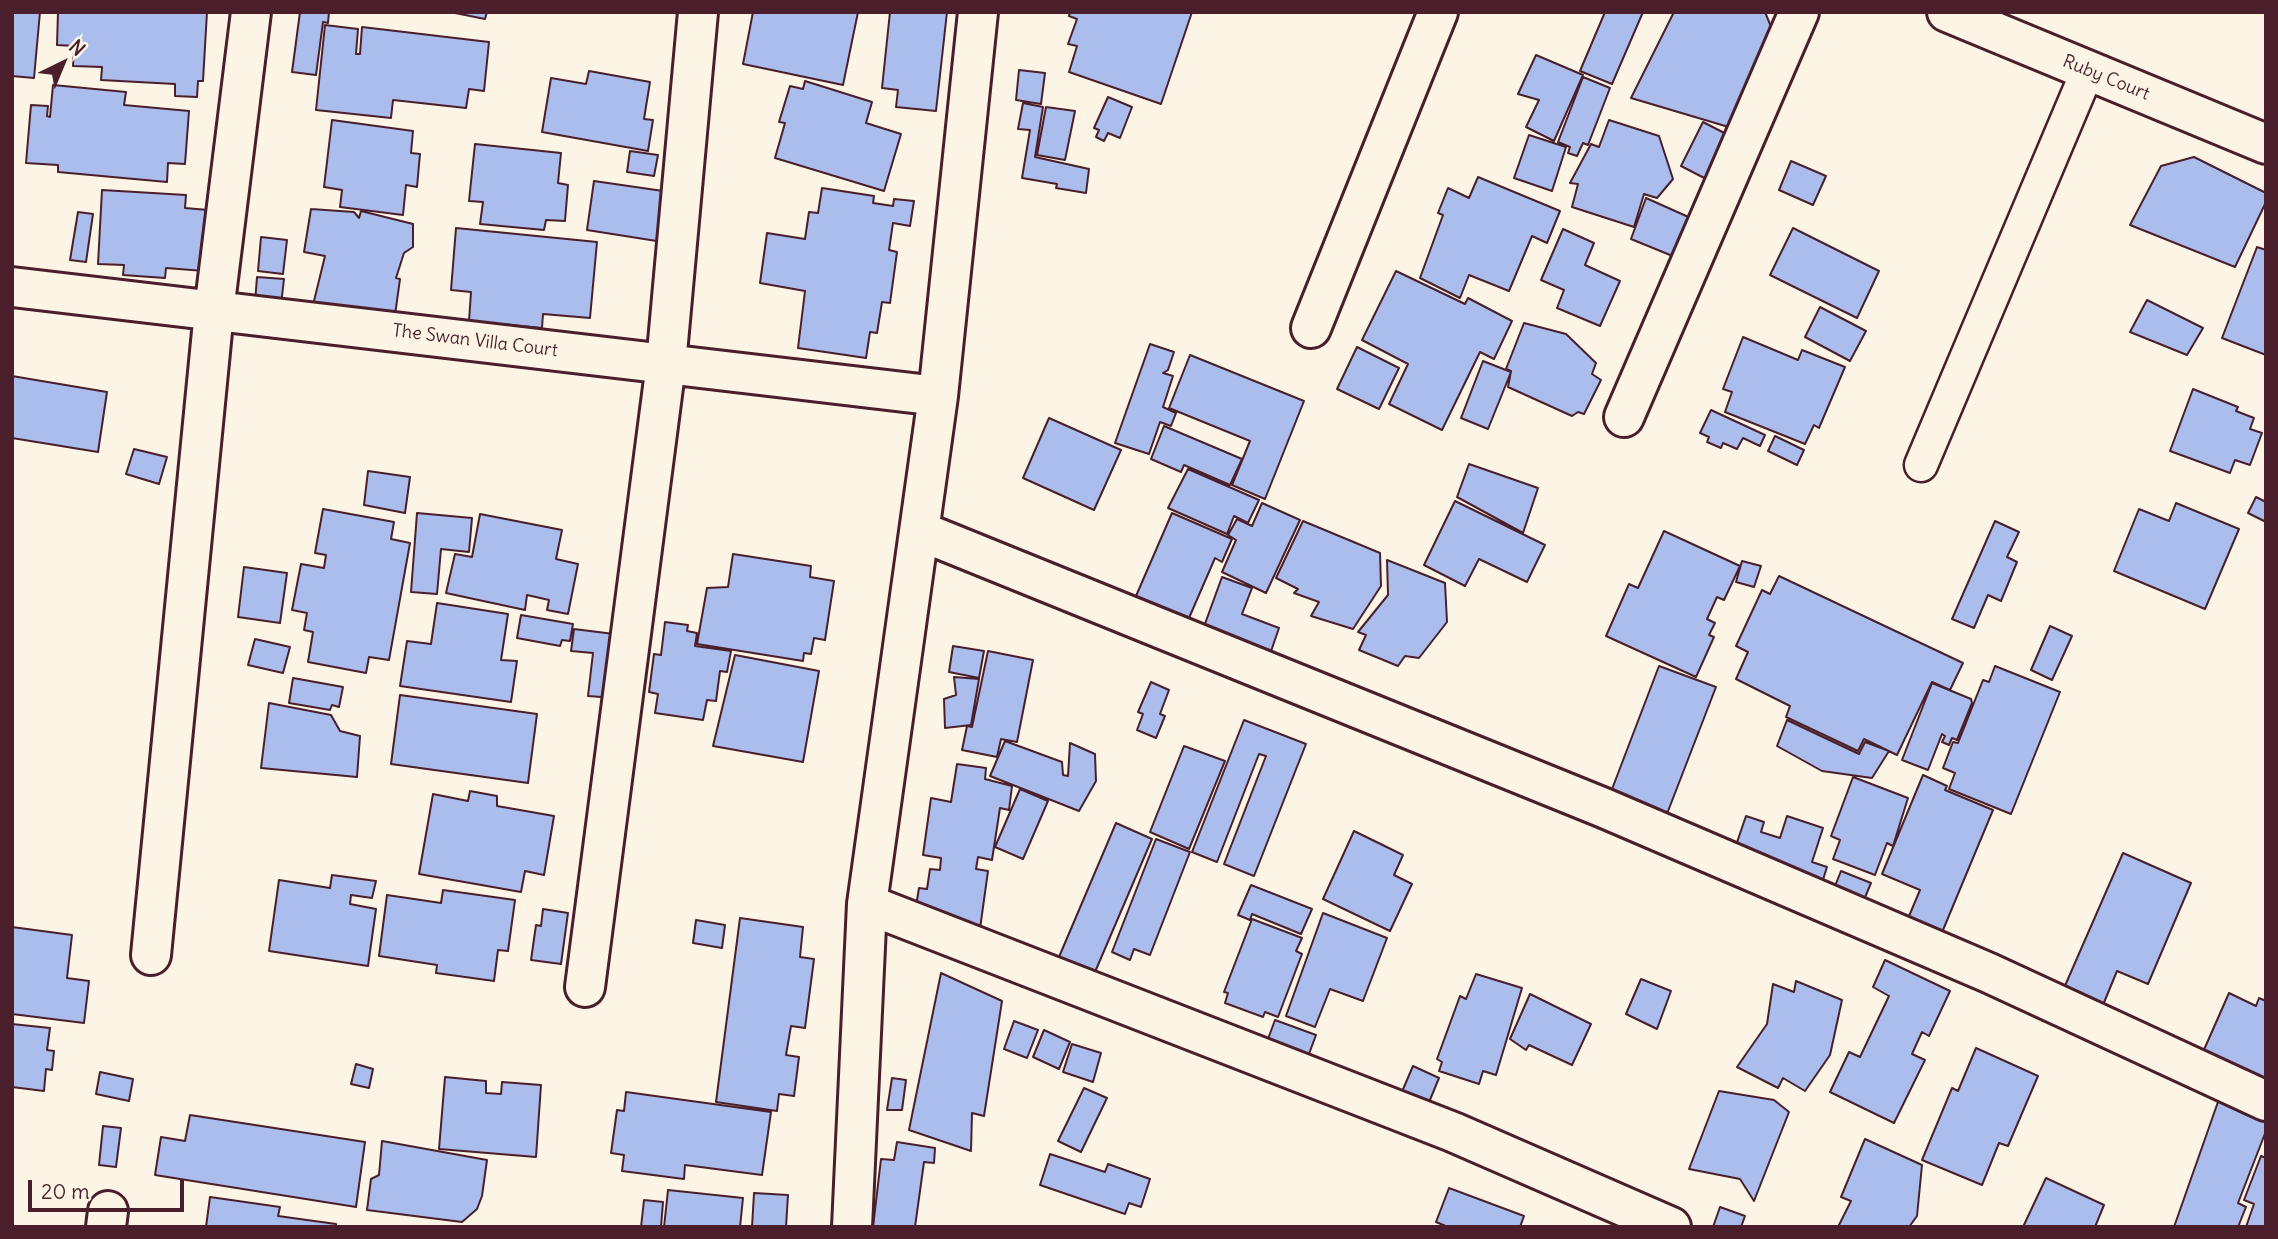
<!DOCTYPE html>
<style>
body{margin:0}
#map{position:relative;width:2278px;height:1239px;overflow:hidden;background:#fcf5e5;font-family:Delius,sans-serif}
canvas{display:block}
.frame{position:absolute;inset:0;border:14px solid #4a1f2b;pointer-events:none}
.north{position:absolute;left:28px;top:28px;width:70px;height:70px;-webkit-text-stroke:5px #fcf5e5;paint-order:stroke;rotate:43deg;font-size:19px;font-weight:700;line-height:28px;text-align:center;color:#4a1f2b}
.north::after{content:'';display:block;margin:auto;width:24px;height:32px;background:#4a1f2b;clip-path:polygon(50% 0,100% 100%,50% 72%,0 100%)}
.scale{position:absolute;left:28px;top:1180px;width:156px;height:32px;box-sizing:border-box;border:4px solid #4a1f2b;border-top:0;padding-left:9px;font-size:21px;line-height:24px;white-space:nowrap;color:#4a1f2b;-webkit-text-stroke:5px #fcf5e5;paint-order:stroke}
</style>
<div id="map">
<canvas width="2278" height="1239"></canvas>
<div class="frame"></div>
<div class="north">N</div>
<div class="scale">20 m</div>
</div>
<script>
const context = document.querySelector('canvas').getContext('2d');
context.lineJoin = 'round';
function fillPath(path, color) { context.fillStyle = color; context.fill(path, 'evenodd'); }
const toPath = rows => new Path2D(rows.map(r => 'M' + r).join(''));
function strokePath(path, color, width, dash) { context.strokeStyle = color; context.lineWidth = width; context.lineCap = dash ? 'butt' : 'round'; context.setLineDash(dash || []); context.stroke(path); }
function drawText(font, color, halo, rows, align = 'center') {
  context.font = font + ' Delius,sans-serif'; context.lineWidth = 6; context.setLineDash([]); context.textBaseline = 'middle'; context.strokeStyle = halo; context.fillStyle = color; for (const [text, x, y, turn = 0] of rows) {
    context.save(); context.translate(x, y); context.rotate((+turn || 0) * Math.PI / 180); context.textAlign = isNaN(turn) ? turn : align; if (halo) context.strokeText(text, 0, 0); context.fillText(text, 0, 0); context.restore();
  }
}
const building = toPath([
 [12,12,40,12,34,78,12,76,12,12],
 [58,12,207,12,203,81,198,81,197,97,175,96,175,84,101,80,102,67,73,66,74,46,57,45,58,12],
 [300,12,329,12,328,23,323,22,316,75,292,72,300,12],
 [450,12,487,12,485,19,450,12],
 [753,12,858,12,843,85,743,64,753,12],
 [890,12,947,12,936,111,896,107,898,90,882,88,890,12],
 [1070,12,1192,12,1161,104,1069,72,1077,46,1068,44,1077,19,1069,16,1070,12],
 [1605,12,1643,12,1612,84,1580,71,1605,12],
 [1674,12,1765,12,1774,34,1732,128,1631,98,1674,12],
 [325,25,358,29,356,54,360,54,362,27,489,42,484,91,469,89,466,108,393,100,391,118,316,110,325,25],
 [1536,55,1583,75,1554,141,1526,127,1539,100,1518,94,1536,55],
 [1019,70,1045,73,1041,104,1016,100,1019,70],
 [589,71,650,82,644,119,653,120,648,151,542,132,551,78,586,84,589,71],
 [1583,77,1610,88,1588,145,1583,143,1577,156,1568,153,1570,147,1558,142,1583,77],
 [805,81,872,102,866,123,901,134,884,191,775,158,785,123,779,122,790,86,803,89,805,81],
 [53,85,126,92,124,105,189,111,185,164,168,163,167,182,58,172,58,165,26,163,31,105,48,106,47,116,50,117,53,85],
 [1108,97,1132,107,1120,138,1108,133,1104,141,1096,137,1099,130,1094,128,1108,97],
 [1023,103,1043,107,1035,157,1089,169,1086,193,1056,188,1057,184,1022,178,1030,130,1018,129,1023,103],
 [1046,107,1075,111,1065,160,1037,155,1046,107],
 [332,120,413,131,411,153,420,154,417,187,406,185,403,215,340,207,342,190,324,187,332,120],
 [1609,120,1659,136,1673,179,1657,198,1644,194,1634,227,1572,207,1578,184,1570,183,1591,144,1599,147,1609,120],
 [1703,122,1734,138,1712,182,1681,166,1703,122],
 [1529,135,1566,147,1552,191,1514,178,1529,135],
 [475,144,561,153,558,183,568,185,565,221,546,220,544,230,480,224,483,202,469,201,475,144],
 [630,151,658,155,654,176,627,172,630,151],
 [2194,157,2266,193,2266,202,2235,267,2130,225,2161,166,2194,157],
 [1791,161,1826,176,1813,205,1779,190,1791,161],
 [1478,177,1560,211,1547,243,1532,236,1509,291,1469,275,1460,298,1420,278,1443,215,1438,213,1448,188,1469,198,1478,177],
 [594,181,670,192,663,242,587,230,594,181],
 [822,188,874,196,873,203,893,206,894,199,914,201,910,226,893,223,889,250,897,252,890,303,882,302,877,333,870,332,866,358,798,348,805,291,760,283,767,233,805,239,809,212,818,213,822,188],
 [102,190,186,195,185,208,208,210,204,271,166,268,165,278,123,275,124,265,98,264,102,190],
 [1646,198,1693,219,1675,257,1631,239,1646,198],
 [311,209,354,212,359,218,361,211,413,224,413,247,404,253,396,278,400,279,395,315,313,305,325,256,304,252,311,209],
 [78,212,93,214,86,262,70,260,78,212],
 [456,228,597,242,590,318,543,314,542,328,469,321,471,292,451,290,456,228],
 [1793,228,1879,271,1857,318,1770,275,1793,228],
 [1563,229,1594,243,1585,265,1620,281,1600,326,1557,308,1564,290,1541,280,1563,229],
 [261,237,287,240,283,274,258,271,261,237],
 [2257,247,2266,250,2266,355,2222,338,2257,247],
 [1396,271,1465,304,1468,298,1512,321,1494,359,1480,352,1442,430,1389,404,1408,364,1362,340,1396,271],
 [257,277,284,279,281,305,255,303,257,277],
 [2147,300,2203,328,2187,355,2130,332,2147,300],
 [1820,307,1866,331,1850,361,1805,337,1820,307],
 [1524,323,1566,334,1596,363,1592,374,1601,380,1584,414,1578,412,1572,416,1508,387,1511,371,1506,369,1524,323],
 [1743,337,1798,360,1802,350,1845,367,1819,428,1814,425,1805,444,1725,412,1732,392,1723,389,1743,337],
 [1150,344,1174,352,1168,370,1163,373,1173,376,1163,407,1176,413,1171,426,1160,422,1149,454,1115,443,1150,344],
 [1357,347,1399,368,1379,409,1337,389,1357,347],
 [1190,355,1304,401,1265,499,1232,485,1250,441,1169,408,1190,355],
 [1483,361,1511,372,1488,429,1461,418,1483,361],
 [12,376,107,392,98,452,12,438,12,376],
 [2193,389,2238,407,2236,411,2254,418,2250,429,2262,433,2250,465,2235,460,2230,473,2170,451,2193,389],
 [1711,410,1765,435,1760,446,1743,438,1737,449,1723,443,1721,448,1707,442,1709,437,1700,433,1711,410],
 [1049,418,1121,450,1094,510,1023,478,1049,418],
 [1164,426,1242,459,1230,485,1184,465,1181,472,1151,459,1164,426],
 [1775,436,1804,450,1797,465,1768,451,1775,436],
 [134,449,167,457,159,484,126,474,134,449],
 [1469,464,1538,488,1523,533,1457,497,1469,464],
 [1188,469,1259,500,1248,523,1234,516,1227,534,1168,508,1188,469],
 [368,471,410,477,405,513,364,505,368,471],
 [2256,497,2266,502,2266,522,2248,513,2256,497],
 [1455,501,1545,545,1527,582,1479,559,1465,586,1424,565,1455,501],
 [1262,503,1300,520,1266,593,1222,572,1236,540,1228,535,1237,519,1252,526,1262,503],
 [2176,503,2239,529,2205,609,2114,571,2139,509,2169,521,2176,503],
 [323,509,394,522,391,539,410,543,389,660,369,657,366,673,308,662,313,632,304,630,307,613,292,610,301,564,324,568,326,555,315,553,323,509],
 [417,513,472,518,469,552,441,549,437,594,411,592,417,513],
 [1172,513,1232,539,1222,562,1215,558,1189,618,1136,596,1172,513],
 [480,514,562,530,556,559,578,564,568,614,547,610,549,600,527,595,525,610,446,593,455,554,472,557,480,514],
 [1303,521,1380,553,1381,586,1353,629,1311,616,1319,602,1294,593,1298,589,1276,578,1303,521],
 [1995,521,2019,532,2007,557,2017,562,2001,601,1988,595,1974,628,1952,619,1995,521],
 [1664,531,1740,566,1724,600,1717,597,1707,619,1715,623,1709,635,1714,637,1696,677,1606,636,1629,584,1638,588,1664,531],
 [733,554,811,566,810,577,834,581,825,640,814,638,811,654,804,653,803,661,697,644,707,588,728,587,733,554],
 [1387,560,1445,583,1447,622,1419,658,1405,656,1398,666,1359,650,1366,635,1358,632,1388,595,1387,560],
 [1742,561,1761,566,1754,587,1736,582,1742,561],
 [244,567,287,573,280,623,238,617,244,567],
 [1779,576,1963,663,1950,690,1932,682,1897,755,1864,739,1858,751,1786,717,1790,706,1736,679,1748,652,1736,646,1762,590,1770,594,1779,576],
 [1222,577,1252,588,1242,614,1279,628,1269,657,1202,632,1222,577],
 [437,603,508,614,501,660,517,661,511,702,400,686,407,641,431,644,437,603],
 [521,615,573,624,570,641,562,640,560,646,517,638,521,615],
 [665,622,688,625,687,631,697,633,695,646,731,651,727,672,720,671,716,701,707,700,703,720,655,713,658,694,649,692,654,654,661,655,665,622],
 [2050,626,2072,636,2052,680,2031,670,2050,626],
 [574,629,622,635,615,698,588,696,593,653,571,651,574,629],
 [255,639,290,647,283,673,248,665,255,639],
 [953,646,984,651,979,678,949,672,953,646],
 [988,651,1033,660,1017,742,1001,739,997,757,962,750,967,726,972,727,988,651],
 [735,655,819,671,803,762,713,746,735,655],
 [1659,666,1716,687,1665,819,1609,797,1659,666],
 [1995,666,2060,692,2011,814,1949,789,1955,773,1943,768,1953,742,1958,743,1983,680,1989,682,1995,666],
 [954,677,979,679,971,725,945,728,944,699,956,695,954,677],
 [293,678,343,687,339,707,332,705,330,710,289,703,293,678],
 [1151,682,1169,690,1160,714,1165,716,1156,738,1137,730,1143,714,1138,712,1151,682],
 [1932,683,1971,699,1972,703,1957,740,1952,738,1949,745,1942,742,1945,736,1942,734,1928,770,1902,760,1932,683],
 [400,695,537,714,528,783,391,764,400,695],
 [269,703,331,715,340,731,360,736,357,777,261,768,269,703],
 [1244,720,1306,744,1254,876,1224,864,1266,756,1259,754,1217,862,1192,852,1244,720],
 [1787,720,1859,754,1865,742,1889,751,1872,778,1822,771,1777,746,1787,720],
 [1005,741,1062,762,1063,775,1068,776,1070,743,1095,754,1096,781,1079,811,990,776,1005,741],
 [1184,746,1225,761,1189,849,1150,832,1184,746],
 [957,764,986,768,985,779,1012,786,1009,810,1000,808,992,860,978,857,976,869,988,871,979,936,914,918,919,888,927,889,930,869,940,870,941,858,923,855,931,798,951,802,957,764],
 [1923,775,1947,786,1945,790,1993,810,1938,942,1904,928,1920,890,1882,874,1923,775],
 [1853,777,1908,798,1893,846,1887,843,1875,875,1833,859,1840,840,1831,836,1853,777],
 [1020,789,1048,801,1023,859,995,847,1020,789],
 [470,791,497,796,497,806,554,816,544,875,525,871,521,892,419,874,433,794,468,801,470,791],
 [1746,816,1764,822,1761,832,1780,838,1787,816,1823,828,1812,862,1827,867,1821,886,1734,851,1746,816],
 [1116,823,1152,839,1095,972,1059,957,1116,823],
 [1354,831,1403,855,1394,875,1412,884,1390,931,1323,899,1354,831],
 [1156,839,1190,852,1150,955,1134,949,1130,960,1112,952,1156,839],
 [2123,853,2191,883,2148,984,2117,971,2103,1005,2064,988,2123,853],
 [1841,871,1871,883,1861,907,1831,896,1841,871],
 [332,875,376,881,372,898,351,895,350,904,376,909,368,966,269,951,279,880,330,888,332,875],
 [1251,885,1312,909,1301,934,1252,914,1250,920,1238,915,1251,885],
 [443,890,515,900,508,951,498,950,494,981,436,973,437,965,379,956,387,895,441,903,443,890],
 [543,909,568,913,561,964,531,960,536,925,541,926,543,909],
 [1323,913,1387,938,1363,1001,1330,989,1315,1027,1286,1016,1323,913],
 [740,918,803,927,800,957,814,959,805,1028,791,1026,786,1055,799,1057,794,1096,779,1094,777,1111,716,1102,740,918],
 [1252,919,1302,938,1296,951,1302,954,1278,1017,1265,1012,1263,1017,1225,1003,1228,993,1224,992,1252,919],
 [696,920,725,925,722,948,693,943,696,920],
 [12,927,72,935,67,978,89,981,84,1023,12,1014,12,927],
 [1885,960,1950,991,1929,1036,1922,1032,1912,1054,1925,1060,1894,1123,1830,1092,1849,1052,1860,1057,1889,996,1873,987,1885,960],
 [941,973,1002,1001,984,1116,972,1113,971,1151,909,1130,941,973],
 [1476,974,1522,988,1496,1075,1483,1071,1479,1084,1439,1071,1442,1062,1437,1059,1460,996,1466,999,1476,974],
 [1641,979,1671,991,1657,1029,1626,1014,1641,979],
 [1796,981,1842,1000,1830,1055,1805,1091,1783,1078,1778,1088,1737,1067,1767,1024,1773,984,1794,992,1796,981],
 [2229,993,2256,1006,2259,998,2266,1001,2266,1079,2203,1052,2229,993],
 [1530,994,1591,1024,1572,1065,1529,1045,1526,1050,1510,1039,1530,994],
 [1275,1020,1316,1035,1306,1062,1265,1047,1275,1020],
 [1014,1021,1038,1030,1027,1058,1004,1049,1014,1021],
 [12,1024,50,1028,47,1050,54,1051,52,1070,46,1069,44,1091,12,1087,12,1024],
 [1044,1030,1070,1042,1059,1069,1033,1057,1044,1030],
 [1072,1044,1101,1053,1093,1082,1063,1072,1072,1044],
 [1976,1048,2038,1076,2008,1146,1999,1143,1982,1185,1922,1160,1952,1088,1958,1091,1976,1048],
 [356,1064,373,1069,369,1088,351,1084,356,1064],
 [1413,1066,1439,1078,1425,1112,1398,1101,1413,1066],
 [100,1072,133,1079,129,1101,96,1094,100,1072],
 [445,1077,486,1081,486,1093,501,1094,502,1082,541,1085,536,1157,439,1149,445,1077],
 [892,1078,906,1080,902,1110,887,1110,892,1078],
 [1084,1088,1107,1098,1081,1152,1058,1141,1084,1088],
 [1719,1091,1774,1100,1789,1112,1754,1201,1740,1179,1689,1169,1719,1091],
 [626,1092,771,1112,762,1175,685,1165,684,1179,622,1171,624,1155,611,1153,617,1110,624,1111,626,1092],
 [2219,1099,2266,1116,2266,1131,2238,1203,2246,1207,2238,1227,2174,1227,2219,1099],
 [190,1115,365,1142,356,1207,155,1175,161,1137,185,1141,190,1115],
 [103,1126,121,1128,116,1167,99,1165,103,1126],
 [1865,1139,1922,1165,1917,1216,1909,1227,1838,1227,1851,1201,1841,1197,1865,1139],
 [382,1141,487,1160,482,1196,477,1209,462,1222,367,1210,371,1179,379,1175,382,1141],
 [897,1142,935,1148,934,1163,924,1162,915,1227,873,1227,881,1159,894,1160,897,1142],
 [1050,1154,1105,1172,1108,1164,1150,1179,1141,1207,1129,1203,1125,1214,1040,1185,1050,1154],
 [2261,1156,2266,1158,2266,1227,2246,1227,2254,1204,2244,1200,2261,1156],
 [2046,1178,2104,1205,2095,1227,2023,1227,2046,1178],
 [1449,1188,1524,1216,1520,1227,1448,1227,1436,1222,1449,1188],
 [668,1190,743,1198,740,1227,664,1227,668,1190],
 [754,1193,788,1195,786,1227,752,1227,754,1193],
 [210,1197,280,1207,278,1216,336,1224,336,1227,206,1227,210,1197],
 [644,1200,663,1202,661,1227,641,1227,644,1200],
 [1720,1207,1745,1216,1741,1227,1713,1227,1720,1207]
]);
const lane = toPath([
 [1921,465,2088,70]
]);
const street = toPath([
 [1947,12,2266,144],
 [12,287,938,396],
 [1311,328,1438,12],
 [1624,417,1799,12],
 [920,531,1604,808,1989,973,2266,1101],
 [867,904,1453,1132,1671,1227],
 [151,955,214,311,251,12],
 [585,987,666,364,698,12],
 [106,1227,108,1211],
 [852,1227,867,904,938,396,978,12]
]);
const streetNames = [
 ["Ruby Court",2106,78,22],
 ["The Swan Villa Court",475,341,7]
];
fillPath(building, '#aabdec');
strokePath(building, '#4a1f2b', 2);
strokePath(lane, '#4a1f2b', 37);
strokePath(street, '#4a1f2b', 44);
strokePath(lane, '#fcf5e5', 32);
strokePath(street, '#fcf5e5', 38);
drawText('18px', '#4a1f2b', '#fcf5e5', streetNames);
</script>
